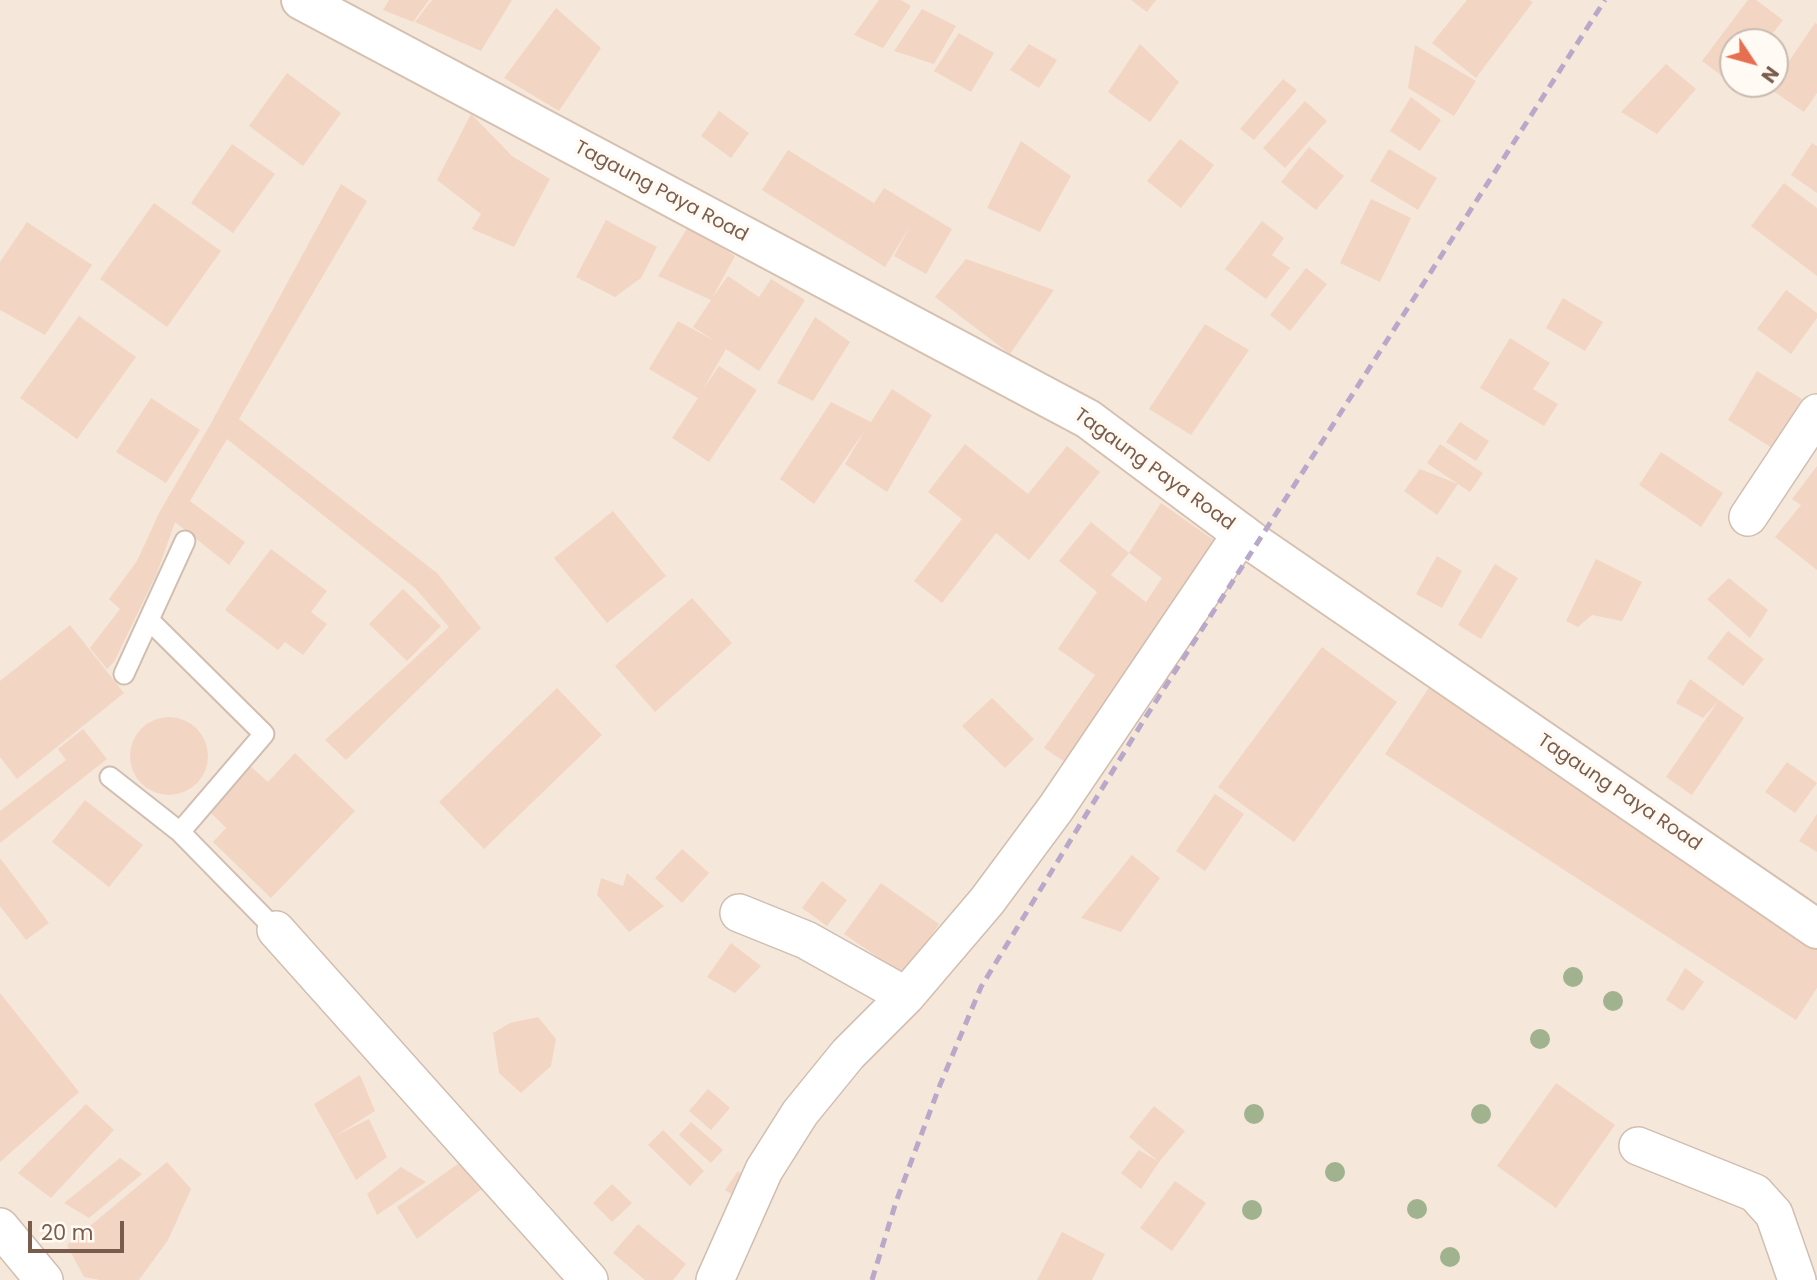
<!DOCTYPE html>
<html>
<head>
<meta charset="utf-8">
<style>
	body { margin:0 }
	#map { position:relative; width:1817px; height:1280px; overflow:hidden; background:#fdf6ec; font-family:Poppins,sans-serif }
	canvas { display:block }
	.north { position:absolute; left:1719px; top:28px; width:70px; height:70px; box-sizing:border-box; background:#fffaf3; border:2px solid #cabbb1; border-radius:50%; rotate:126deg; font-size:19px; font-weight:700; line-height:28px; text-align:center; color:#7a5c4d }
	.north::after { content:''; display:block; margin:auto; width:24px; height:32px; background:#e76f51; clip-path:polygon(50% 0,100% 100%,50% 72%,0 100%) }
	.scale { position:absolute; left:28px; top:1221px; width:96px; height:32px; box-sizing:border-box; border:4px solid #7a5c4d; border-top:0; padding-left:9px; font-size:21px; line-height:24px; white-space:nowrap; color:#7a5c4d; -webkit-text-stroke:5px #fffaf3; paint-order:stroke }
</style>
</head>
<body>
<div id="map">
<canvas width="1817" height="1280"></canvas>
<div class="north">N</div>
<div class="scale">20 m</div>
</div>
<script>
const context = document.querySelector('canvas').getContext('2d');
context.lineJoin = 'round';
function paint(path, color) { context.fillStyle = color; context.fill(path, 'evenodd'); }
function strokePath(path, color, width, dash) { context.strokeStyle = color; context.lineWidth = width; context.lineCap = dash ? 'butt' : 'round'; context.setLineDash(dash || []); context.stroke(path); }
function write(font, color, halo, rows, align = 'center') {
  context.font = font + ' Poppins,sans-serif'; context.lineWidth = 7; context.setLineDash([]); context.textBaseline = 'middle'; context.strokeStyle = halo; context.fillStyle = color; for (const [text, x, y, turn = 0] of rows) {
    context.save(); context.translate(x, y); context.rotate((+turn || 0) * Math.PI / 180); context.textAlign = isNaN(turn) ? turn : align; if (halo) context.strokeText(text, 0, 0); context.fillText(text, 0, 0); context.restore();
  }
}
paint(new Path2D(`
	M 0,0 L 1817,0 L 1817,1280 L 0,1280 ZM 1733,42 L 1775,42 L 1775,84 L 1733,84 Z`), '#f5e8da');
paint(new Path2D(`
	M 389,0 L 429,0 L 413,22 L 383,10 Z
	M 432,0 L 512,0 L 481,51 L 415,22 Z
	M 879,0 L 901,0 L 911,6 L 883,48 L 854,35 Z
	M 1131,0 L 1156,0 L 1147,12 Z
	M 1467,0 L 1529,0 L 1533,2 L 1476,78 L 1432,43 Z
	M 1748,0 L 1756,0 L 1783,20 L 1766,42 L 1733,42 L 1733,84 L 1702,61 Z
	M 556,8 L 601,48 L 559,111 L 504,78 Z
	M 922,9 L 956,26 L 934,64 L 894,51 Z
	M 1815,23 L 1817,24 L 1817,93 L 1804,112 L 1770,89 Z
	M 959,33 L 994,53 L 971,92 L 934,71 Z
	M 1029,44 L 1057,60 L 1039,88 L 1010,70 Z
	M 1140,44 L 1179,82 L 1150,122 L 1108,92 Z
	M 1415,45 L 1476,81 L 1454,116 L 1408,88 Z
	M 1666,64 L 1696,89 L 1657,134 L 1621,112 Z
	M 287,73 L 341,113 L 303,166 L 249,126 Z
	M 1283,79 L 1297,90 L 1254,140 L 1240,129 Z
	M 1411,97 L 1441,120 L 1420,151 L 1390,131 Z
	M 1305,101 L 1327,121 L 1285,168 L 1263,148 Z
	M 719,111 L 749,133 L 731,158 L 701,136 Z
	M 471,114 L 512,156 L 550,179 L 514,247 L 472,229 L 481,214 L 437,180 Z
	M 1180,139 L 1214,165 L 1181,208 L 1147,181 Z
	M 1021,141 L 1071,176 L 1040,232 L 987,208 Z
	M 1812,143 L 1817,146 L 1817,193 L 1791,175 Z
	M 232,144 L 275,174 L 233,233 L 191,203 Z
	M 1309,147 L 1344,176 L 1316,210 L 1281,182 Z
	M 1389,149 L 1437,178 L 1418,210 L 1370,181 Z
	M 788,150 L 874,203 L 884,188 L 952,229 L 926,274 L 894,256 L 910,226 L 885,267 L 762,190 Z
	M 1784,183 L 1817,208 L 1817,276 L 1751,226 Z
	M 341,184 L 367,201 L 239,419 L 437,573 L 481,628 L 346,760 L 325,740 L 449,627 L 415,588 L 227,439 L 190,501 L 245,542 L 229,565 L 175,522 L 157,573 L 114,662 L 107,669 L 90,648 L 120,609 L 109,599 L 137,561 L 159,513 L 210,425 Z
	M 1371,199 L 1411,218 L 1380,282 L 1340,263 Z
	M 154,203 L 221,251 L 167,327 L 100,279 Z
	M 606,220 L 657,247 L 641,278 L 615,297 L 576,277 Z
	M 1262,221 L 1284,238 L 1272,255 L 1290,268 L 1266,299 L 1225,269 Z
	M 27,222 L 92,265 L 45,335 L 0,310 L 0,262 Z
	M 688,227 L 735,256 L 712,298 L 728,276 L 759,297 L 771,279 L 805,300 L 759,371 L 726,349 L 702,391 L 719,366 L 757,390 L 709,462 L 672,438 L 698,398 L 649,369 L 678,321 L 715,341 L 693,327 L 711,300 L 658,276 Z
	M 966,259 L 1054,290 L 1010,354 L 935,297 Z
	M 1306,268 L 1327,284 L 1290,331 L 1270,315 Z
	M 1786,290 L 1817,313 L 1817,318 L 1791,354 L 1757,329 Z
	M 1563,298 L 1603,322 L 1585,351 L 1546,328 Z
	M 79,316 L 136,357 L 77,439 L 20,398 Z
	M 815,317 L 850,342 L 813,401 L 777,383 Z
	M 1205,324 L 1249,350 L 1191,435 L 1149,409 Z
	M 1510,338 L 1550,363 L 1533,389 L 1558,404 L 1544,426 L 1480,388 Z
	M 1757,371 L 1802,399 L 1772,448 L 1728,420 Z
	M 892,389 L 932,415 L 887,492 L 845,464 L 865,430 L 814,504 L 780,479 L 831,402 L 871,422 Z
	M 151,398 L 200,430 L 166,483 L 116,452 Z
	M 1460,422 L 1489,441 L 1476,461 L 1446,442 Z
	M 965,444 L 1028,494 L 1067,446 L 1100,472 L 1029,560 L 996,533 L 942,603 L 914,581 L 962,519 L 928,492 Z
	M 1440,444 L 1483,473 L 1470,492 L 1458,484 L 1437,515 L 1404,491 L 1420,469 L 1458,484 L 1427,463 Z
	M 1661,452 L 1723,493 L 1701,527 L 1639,485 Z
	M 1817,466 L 1817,570 L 1775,537 L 1801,505 L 1792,499 Z
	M 1161,503 L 1225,548 L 1074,768 L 1044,748 L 1095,675 L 1058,649 L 1097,592 L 1059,561 L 1091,522 L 1129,553 L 1111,575 L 1146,602 L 1162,578 L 1129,553 Z
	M 613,511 L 666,576 L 607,623 L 554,558 Z
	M 271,549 L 327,591 L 311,612 L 327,624 L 303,655 L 285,642 L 278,650 L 225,610 Z
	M 1437,556 L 1462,571 L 1442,608 L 1416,594 Z
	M 1596,559 L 1642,582 L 1622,621 L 1592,615 L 1578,627 L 1566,621 Z
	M 1495,564 L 1518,578 L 1481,639 L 1458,625 Z
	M 1729,578 L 1768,610 L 1750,638 L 1707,599 Z
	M 403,589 L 441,626 L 407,661 L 369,624 Z
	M 692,598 L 732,643 L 655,712 L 615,666 Z
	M 70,625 L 124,693 L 17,779 L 0,757 L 0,681 Z
	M 1728,631 L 1764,659 L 1743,686 L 1707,658 Z
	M 1322,647 L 1397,702 L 1294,842 L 1218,787 Z
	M 1690,679 L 1719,700 L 1703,718 L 1676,703 Z
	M 1430,686 L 1817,937 L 1817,988 L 1796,1020 L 1385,754 Z
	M 557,688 L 602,735 L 484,849 L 439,802 Z
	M 992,698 L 1034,739 L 1005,768 L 962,726 Z
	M 1719,700 L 1744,718 L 1692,795 L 1666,777 Z
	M130 756a39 39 0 1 1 78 0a39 39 0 1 1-78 0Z
	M 83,729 L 107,759 L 0,843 L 0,811 L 66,760 L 58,749 Z
	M 295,753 L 355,811 L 271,898 L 213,842 L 226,828 L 208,810 L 250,766 L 268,782 Z
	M 1787,762 L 1817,783 L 1795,813 L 1765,792 Z
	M 1215,794 L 1244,814 L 1205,871 L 1176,851 Z
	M 85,800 L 143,845 L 109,887 L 52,842 Z
	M 1817,814 L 1817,852 L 1799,841 Z
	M 682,849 L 709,873 L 682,903 L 655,878 Z
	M 1132,855 L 1160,878 L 1121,932 L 1081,918 Z
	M 0,858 L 49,923 L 26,940 L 0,906 Z
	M 627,873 L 664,906 L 629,932 L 597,895 L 601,878 L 623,886 Z
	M 822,881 L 847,900 L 827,926 L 802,908 Z
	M 881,883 L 939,924 L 904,975 L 844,934 Z
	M 731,943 L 761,966 L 735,993 L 707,977 Z
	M 1685,968 L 1704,982 L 1683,1011 L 1666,1000 Z
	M 0,993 L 79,1092 L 0,1162 Z
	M 538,1017 L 556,1039 L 551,1066 L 521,1093 L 499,1073 L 493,1033 L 510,1023 Z
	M 360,1075 L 375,1111 L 335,1136 L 369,1119 L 387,1157 L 356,1180 L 314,1104 Z
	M 1556,1083 L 1615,1125 L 1556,1208 L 1497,1166 Z
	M 708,1089 L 730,1108 L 711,1130 L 689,1111 Z
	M 86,1104 L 114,1130 L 51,1198 L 18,1173 Z
	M 1154,1106 L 1185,1131 L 1159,1162 L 1129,1137 Z
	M 691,1122 L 723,1150 L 711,1163 L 679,1135 Z
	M 663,1130 L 704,1171 L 690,1186 L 648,1145 Z
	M 1139,1150 L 1159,1162 L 1141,1189 L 1121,1173 Z
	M 120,1158 L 142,1174 L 89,1218 L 64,1203 Z
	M 465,1159 L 492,1181 L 417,1239 L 397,1207 Z
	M 167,1162 L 191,1189 L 168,1240 L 139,1280 L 100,1280 L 84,1277 L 67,1245 Z
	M 401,1167 L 426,1182 L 377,1215 L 367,1194 Z
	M 738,1171 L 754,1181 L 741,1200 L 725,1190 Z
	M 1175,1181 L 1206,1203 L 1172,1251 L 1140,1228 Z
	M 612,1184 L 632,1203 L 612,1222 L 593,1203 Z
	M 638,1224 L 686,1264 L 673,1280 L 645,1280 L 613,1253 Z
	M 1062,1232 L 1105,1254 L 1092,1280 L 1037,1280 Z`), '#f3d5c3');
const lane = new Path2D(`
	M 149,620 L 264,734 L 180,832 L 276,930
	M 124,674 L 185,541
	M 110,777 L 180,832`);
const street = new Path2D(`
	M 1748,517 L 1817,413
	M 739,913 L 806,940 L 906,996
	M 276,930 L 589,1280
	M 1638,1146 L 1755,1193 L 1774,1214 L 1797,1280
	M 0,1227 L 44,1280
	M 715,1280 L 764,1170 L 800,1113 L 848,1054 L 906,996 L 987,901 L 1056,808 L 1242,533`);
const secondary = new Path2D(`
	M 301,0 L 1088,419 L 1257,545 L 1817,929`);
strokePath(lane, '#d1beb0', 23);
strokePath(street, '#d1beb0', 40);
strokePath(secondary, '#d6c0b0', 42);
strokePath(lane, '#fff', 19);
strokePath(street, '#fff', 37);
strokePath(secondary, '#fff', 38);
strokePath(new Path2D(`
	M 872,1280 L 896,1202 L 940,1085 L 981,987 L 1142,723 L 1605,0`), '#b9a8c9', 5, [10, 7]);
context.fillStyle = '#a0b28e';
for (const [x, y] of [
	[1573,977],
	[1613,1001],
	[1540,1039],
	[1254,1114],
	[1481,1114],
	[1335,1172],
	[1417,1209],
	[1252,1210],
	[1450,1257]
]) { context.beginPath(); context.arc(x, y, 10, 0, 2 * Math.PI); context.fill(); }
write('19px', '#7a5c4d', '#fffaf3', [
	["Tagaung Paya Road",661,192,28],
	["Tagaung Paya Road",1154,470,36],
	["Tagaung Paya Road",1619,793,34]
]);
</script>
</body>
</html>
